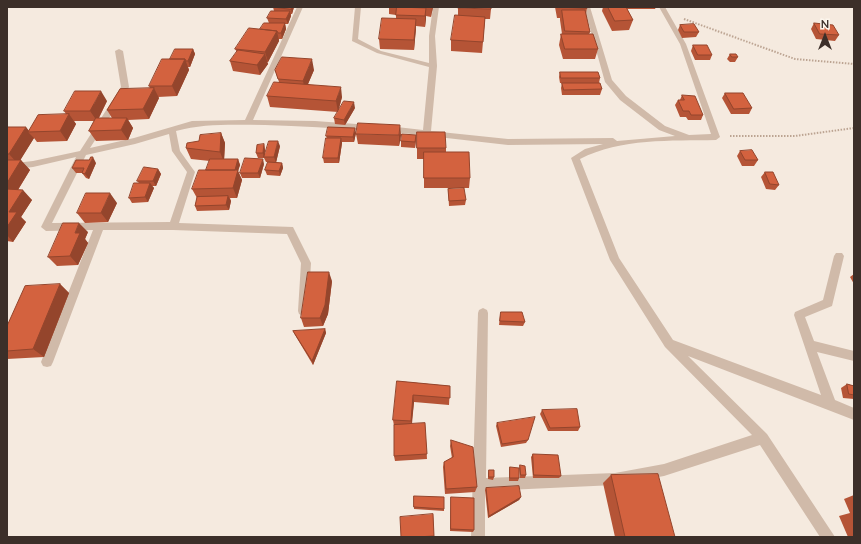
<!DOCTYPE html>
<html>
<head>
<meta charset="utf-8">
<style>
	body { margin:0 }
	#map { position:relative; width:861px; height:544px; overflow:hidden; background:#f5eadf; font-family:Lato,sans-serif }
	canvas { display:block }
	.frame { position:absolute; inset:0; border:8px solid #3c2f29; pointer-events:none }
	.north { position:absolute; left:805px; top:16px; width:40px; height:40px; -webkit-text-stroke:3px #fcf5ec; paint-order:stroke; rotate:0deg; font-size:11px; font-weight:700; line-height:16px; text-align:center; color:#3c2f29 }
	.north::after { content:''; display:block; margin:auto; width:14px; height:18px; background:#3c2f29; clip-path:polygon(50% 0,100% 100%,50% 72%,0 100%) }
</style>
</head>
<body>
<div id="map">
<canvas width="861" height="544"></canvas>
<div class="frame"></div>
<div class="north">N</div>
</div>
<script>
const context = document.querySelector('canvas').getContext('2d');
context.lineJoin = 'round';
function strokePath(path, color, width, dash) { context.strokeStyle = color; context.lineWidth = width; context.lineCap = dash ? 'butt' : 'round'; context.setLineDash(dash || []); context.stroke(path); }
function paint(path, color) { context.fillStyle = color; context.fill(path, 'evenodd'); }
strokePath(new Path2D(`
	M 684,19 L 795,59 L 854,64
	M 730,136 L 795,136 L 854,128`), '#bca492', 2, [1.5, 1.5]);
paint(new Path2D(`
	M 297,7 L 303,7 L 253,120 L 315,121 L 370,125 L 374,128 L 370,131 C 335,128 300,126 265,125 C 236,125 205,123 176,131 L 180,151 L 195,172 L 179,223 L 293,227 L 311,263 L 308,311 L 307,314 L 303,316 L 299,314 L 298,311 L 301,263 L 287,234 L 173,230 L 103,230 L 53,362 L 51,366 L 47,367 L 43,366 L 41,362 L 93,230 L 46,231 L 41,227 L 76,157 L 33,167 L 7,170 L 7,164 L 33,161 L 80,151 L 121,87 L 115,51 L 119,49 L 123,51 L 129,87 L 90,148 L 134,138 L 192,121 L 245,120 ZM 169,134 L 172,151 L 187,172 L 170,222 L 52,223 L 86,155 L 135,144 Z
	M 355,7 L 361,7 L 358,39 L 381,51 L 429,63 L 429,36 L 433,7 L 439,7 L 435,36 L 437,66 L 431,131 L 508,139 L 613,138 L 617,141 L 675,136 L 659,130 L 620,100 L 605,82 L 584,7 L 590,7 L 612,80 L 626,96 L 665,126 L 689,135 L 711,134 L 680,44 L 659,7 L 665,7 L 686,44 L 720,137 L 716,140 C 671,141 621,138 580,159 L 619,258 L 673,340 L 821,395 L 794,315 L 795,312 L 823,300 L 834,256 L 836,253 L 842,253 L 844,256 L 832,306 L 805,317 L 814,341 L 854,351 L 854,361 L 817,352 L 835,400 L 854,408 L 854,420 L 688,356 L 767,434 L 835,537 L 820,537 L 760,445 L 664,476 L 615,485 L 485,491 L 485,537 L 471,537 L 478,313 L 479,310 L 483,308 L 487,310 L 488,313 L 486,478 L 615,473 L 664,464 L 752,435 L 665,347 L 610,260 L 571,158 L 585,149 L 603,144 L 508,145 L 385,131 L 385,127 L 388,126 L 423,130 L 429,67 L 377,53 L 352,41 Z`), '#d0baa9');
paint(new Path2D(`
	M 273,7 L 294,7 L 292,14 L 291,14 L 291,16 L 288,24 L 285,24 L 286,29 L 282,39 L 279,39 L 279,41 L 268,62 L 267,62 L 268,64 L 260,75 L 233,71 L 230,61 L 237,52 L 235,49 L 269,23 L 267,18 L 274,11 Z
	M 389,7 L 433,7 L 431,17 L 426,16 L 425,27 L 416,26 L 414,50 L 380,49 L 379,39 L 396,19 L 396,15 L 389,14 Z
	M 555,7 L 587,7 L 586,14 L 590,32 L 589,34 L 598,49 L 595,59 L 563,59 L 559,45 L 561,34 L 562,34 L 560,20 L 560,18 L 557,18 Z
	M 603,7 L 656,7 L 655,9 L 627,9 L 633,20 L 629,30 L 612,31 L 602,11 Z
	M 458,8 L 491,9 L 490,19 L 485,19 L 482,53 L 451,51 L 451,40 L 458,15 Z
	M 814,23 L 839,35 L 835,41 L 816,39 L 811,29 Z
	M 680,25 L 699,32 L 696,37 L 682,38 L 678,30 Z
	M 693,45 L 712,55 L 710,60 L 695,60 L 691,51 Z
	M 193,49 L 195,54 L 190,67 L 188,67 L 189,70 L 177,96 L 158,97 L 159,98 L 149,119 L 128,120 L 133,128 L 128,140 L 96,141 L 89,131 L 94,121 L 74,121 L 76,124 L 67,141 L 37,142 L 34,138 L 20,160 L 30,170 L 18,190 L 32,200 L 21,217 L 26,222 L 13,242 L 7,241 L 7,127 L 29,131 L 66,114 L 64,111 L 107,101 L 99,118 L 112,118 L 107,110 L 150,88 L 149,86 L 170,59 Z
	M 730,54 L 738,57 L 735,62 L 730,62 L 727,59 Z
	M 275,70 L 314,70 L 308,84 L 342,97 L 338,112 L 270,107 L 267,96 L 279,82 Z
	M 560,72 L 600,78 L 599,83 L 602,89 L 600,95 L 562,95 L 561,88 L 562,83 L 560,83 L 559,77 Z
	M 725,93 L 752,108 L 749,114 L 731,114 L 722,98 Z
	M 682,95 L 703,115 L 701,120 L 688,120 L 686,117 L 680,117 L 675,105 L 678,100 L 680,100 Z
	M 355,108 L 345,125 L 335,124 L 334,118 Z
	M 221,133 L 225,143 L 224,159 L 238,159 L 240,165 L 238,171 L 242,180 L 237,198 L 230,198 L 231,201 L 229,210 L 197,211 L 195,206 L 197,198 L 192,189 L 206,170 L 210,161 L 191,159 L 186,148 L 199,141 Z
	M 356,133 L 354,142 L 342,142 L 342,143 L 339,163 L 324,163 L 323,158 L 327,138 L 326,136 Z
	M 356,134 L 401,135 L 399,146 L 358,144 Z
	M 416,135 L 416,140 L 415,148 L 401,147 L 401,141 Z
	M 264,144 L 265,150 L 265,154 L 280,146 L 276,162 L 282,163 L 283,168 L 280,176 L 267,175 L 265,170 L 268,162 L 266,162 L 264,158 L 258,158 L 256,153 Z
	M 417,148 L 446,148 L 446,152 L 470,178 L 469,188 L 424,188 L 424,159 L 417,159 Z
	M 740,151 L 758,160 L 754,166 L 742,166 L 737,156 Z
	M 96,163 L 89,179 L 86,178 L 82,173 L 76,173 L 72,168 Z
	M 264,164 L 260,178 L 242,178 L 240,173 Z
	M 158,169 L 161,174 L 156,186 L 152,186 L 154,188 L 148,202 L 132,203 L 129,198 L 139,183 L 137,181 Z
	M 765,172 L 779,185 L 775,190 L 766,189 L 761,177 Z
	M 448,189 L 466,200 L 465,205 L 449,206 Z
	M 117,203 L 108,222 L 85,223 L 77,213 Z
	M 88,232 L 85,239 L 88,243 L 78,265 L 57,266 L 48,257 Z
	M 854,274 L 854,284 L 850,277 Z
	M 332,281 L 328,314 L 323,326 L 304,327 L 301,318 Z
	M 60,284 L 69,293 L 44,357 L 7,359 L 7,326 Z
	M 501,312 L 525,322 L 523,326 L 499,325 L 500,316 Z
	M 325,329 L 326,333 L 313,365 L 295,335 L 293,331 Z
	M 397,381 L 450,386 L 449,405 L 414,402 L 412,424 L 425,423 L 427,459 L 395,461 L 394,456 L 394,426 L 393,420 Z
	M 847,384 L 854,386 L 854,399 L 843,398 L 841,388 Z
	M 542,410 L 580,427 L 578,431 L 548,431 L 540,414 Z
	M 497,423 L 528,440 L 526,443 L 501,447 L 496,426 Z
	M 451,440 L 477,487 L 475,492 L 445,494 L 443,467 L 444,462 L 452,458 L 450,446 Z
	M 533,454 L 561,476 L 559,478 L 533,478 L 531,457 Z
	M 520,465 L 526,475 L 525,478 L 520,478 L 519,468 Z
	M 510,467 L 519,478 L 518,481 L 509,481 L 509,470 Z
	M 489,470 L 494,477 L 493,480 L 488,479 L 488,473 Z
	M 611,475 L 675,537 L 615,537 L 603,483 Z
	M 486,488 L 521,497 L 519,500 L 488,518 L 485,490 Z
	M 854,495 L 854,537 L 848,537 L 839,516 L 850,513 L 844,499 Z
	M 444,497 L 444,511 L 414,509 L 414,507 Z
	M 451,497 L 474,530 L 473,532 L 450,531 Z
	M 433,514 L 434,537 L 401,537 Z`), '#b55436');
paint(new Path2D(`
	M 292,7 L 294,7 L 292,14 L 291,9 Z
	M 432,7 L 433,7 L 431,17 Z
	M 426,8 L 426,19 L 425,27 L 425,16 Z
	M 290,11 L 291,16 L 288,24 L 286,19 Z
	M 416,19 L 416,29 L 414,50 L 414,40 Z
	M 285,23 L 286,29 L 282,39 L 281,33 Z
	M 277,31 L 279,41 L 268,62 L 265,52 Z
	M 193,49 L 195,54 L 190,67 L 188,61 Z
	M 265,54 L 268,64 L 260,75 L 257,65 Z
	M 185,59 L 189,70 L 177,96 L 172,86 Z
	M 312,59 L 314,70 L 305,91 L 303,81 Z
	M 341,87 L 342,97 L 338,112 L 336,101 Z
	M 154,88 L 159,98 L 149,119 L 143,109 Z
	M 101,91 L 107,101 L 97,121 L 90,111 Z
	M 354,102 L 355,108 L 345,125 L 344,120 Z
	M 69,114 L 76,124 L 67,141 L 60,131 Z
	M 127,118 L 133,128 L 128,140 L 121,130 Z
	M 400,125 L 401,135 L 399,146 L 399,135 Z
	M 26,127 L 30,132 L 28,132 L 34,138 L 18,164 L 9,154 Z
	M 355,128 L 356,133 L 354,142 L 353,137 Z
	M 221,133 L 225,143 L 224,162 L 220,152 Z
	M 416,135 L 416,140 L 415,148 L 415,142 Z
	M 341,138 L 342,143 L 339,163 L 338,158 Z
	M 278,141 L 280,146 L 276,163 L 274,157 Z
	M 264,144 L 265,150 L 264,158 L 263,153 Z
	M 93,157 L 96,163 L 89,179 L 85,174 Z
	M 238,159 L 240,165 L 238,171 L 242,180 L 237,198 L 233,188 L 234,171 Z
	M 263,159 L 264,164 L 260,178 L 258,173 Z
	M 21,160 L 30,170 L 14,196 L 7,189 L 7,183 Z
	M 282,163 L 283,168 L 280,176 L 279,171 Z
	M 158,169 L 161,174 L 156,186 L 153,181 Z
	M 150,183 L 154,188 L 148,202 L 145,197 Z
	M 23,190 L 32,200 L 21,217 L 26,222 L 13,242 L 7,235 L 7,227 L 9,212 Z
	M 110,193 L 117,203 L 108,222 L 101,213 Z
	M 228,196 L 231,201 L 229,210 L 226,205 Z
	M 79,223 L 88,232 L 85,239 L 88,243 L 78,265 L 70,256 L 75,233 Z
	M 329,272 L 332,281 L 328,314 L 323,326 L 320,318 Z
	M 60,284 L 69,293 L 44,357 L 33,349 Z
	M 325,329 L 326,333 L 313,365 L 312,361 Z
	M 413,395 L 414,402 L 411,428 L 411,421 Z
	M 521,497 L 519,500 L 488,518 L 489,516 Z`), '#94452c');
const building = new Path2D(`
	M 273,7 L 292,7 L 291,9 Z
	M 397,7 L 426,8 L 425,16 L 396,15 Z
	M 458,7 L 491,7 L 491,9 L 458,8 Z
	M 559,7 L 587,7 L 587,8 Z
	M 608,7 L 626,7 L 633,20 L 615,21 Z
	M 562,10 L 585,10 L 590,32 L 565,31 Z
	M 271,11 L 290,11 L 286,19 L 267,18 Z
	M 455,15 L 485,17 L 483,42 L 451,40 Z
	M 382,18 L 416,19 L 414,40 L 379,39 Z
	M 264,23 L 285,23 L 281,33 L 278,33 L 277,31 L 260,29 Z
	M 814,23 L 833,25 L 839,35 L 820,34 Z
	M 694,24 L 699,32 L 684,32 L 680,25 Z
	M 249,28 L 277,31 L 265,52 L 235,49 Z
	M 561,34 L 593,34 L 598,49 L 565,49 Z
	M 693,45 L 707,45 L 712,55 L 698,55 Z
	M 175,49 L 193,49 L 188,61 L 186,61 L 185,59 L 170,59 Z
	M 238,50 L 265,54 L 257,65 L 230,61 Z
	M 730,54 L 736,54 L 738,57 L 732,57 Z
	M 282,57 L 312,59 L 303,81 L 278,79 L 275,70 Z
	M 162,59 L 185,59 L 172,86 L 149,86 Z
	M 560,72 L 598,72 L 600,78 L 561,78 Z
	M 274,82 L 341,87 L 336,101 L 267,96 Z
	M 562,83 L 600,83 L 602,89 L 564,90 Z
	M 154,88 L 143,109 L 107,110 L 120,89 Z
	M 75,91 L 101,91 L 90,111 L 64,111 Z
	M 725,93 L 743,93 L 752,108 L 734,109 Z
	M 682,95 L 695,96 L 703,115 L 691,115 L 689,111 L 683,111 L 678,100 L 684,100 Z
	M 344,101 L 354,102 L 344,120 L 334,118 Z
	M 69,114 L 60,131 L 28,132 L 38,115 Z
	M 96,118 L 127,118 L 121,130 L 89,131 Z
	M 358,123 L 400,125 L 399,135 L 356,134 Z
	M 7,127 L 26,127 L 9,154 L 7,154 Z
	M 328,127 L 355,128 L 353,137 L 326,136 Z
	M 417,132 L 445,132 L 446,148 L 417,148 Z
	M 221,133 L 220,152 L 186,148 L 187,143 L 199,141 L 200,135 Z
	M 402,134 L 416,135 L 415,142 L 401,141 Z
	M 326,138 L 341,138 L 338,158 L 323,158 Z
	M 269,141 L 278,141 L 274,157 L 264,157 Z
	M 264,144 L 263,153 L 256,153 L 257,145 Z
	M 752,150 L 758,160 L 745,160 L 740,151 Z
	M 424,152 L 469,152 L 470,178 L 424,178 Z
	M 91,157 L 93,157 L 85,174 L 82,173 L 84,168 L 72,168 L 76,160 L 89,160 Z
	M 245,158 L 263,159 L 258,173 L 240,173 Z
	M 210,159 L 238,159 L 235,170 L 206,170 Z
	M 7,160 L 21,160 L 7,183 Z
	M 268,162 L 282,163 L 279,171 L 265,170 Z
	M 144,167 L 158,169 L 153,181 L 137,181 Z
	M 199,170 L 238,170 L 233,188 L 192,189 Z
	M 765,172 L 773,172 L 779,185 L 770,184 Z
	M 134,183 L 150,183 L 145,197 L 129,198 Z
	M 464,188 L 466,200 L 449,201 L 448,189 Z
	M 7,189 L 23,190 L 9,212 L 17,212 L 7,227 Z
	M 86,193 L 110,193 L 101,213 L 77,213 Z
	M 228,196 L 226,205 L 195,206 L 197,197 Z
	M 63,223 L 79,223 L 75,233 L 80,233 L 70,256 L 48,257 Z
	M 308,272 L 329,272 L 325,305 L 320,318 L 301,318 Z
	M 60,284 L 33,349 L 7,351 L 7,326 L 25,286 Z
	M 501,312 L 522,312 L 525,322 L 500,321 Z
	M 325,329 L 312,361 L 293,331 Z
	M 397,381 L 450,386 L 450,398 L 413,395 L 411,421 L 393,420 Z
	M 847,384 L 854,386 L 854,395 L 849,394 Z
	M 577,409 L 580,427 L 550,428 L 542,410 Z
	M 535,417 L 528,440 L 502,444 L 497,423 Z
	M 425,423 L 427,454 L 394,456 L 394,425 Z
	M 451,440 L 473,447 L 477,487 L 446,489 L 444,462 L 453,457 Z
	M 533,454 L 558,455 L 561,476 L 534,475 Z
	M 520,465 L 525,466 L 526,475 L 521,475 Z
	M 510,467 L 519,468 L 519,478 L 510,478 Z
	M 489,470 L 494,470 L 494,477 L 489,477 Z
	M 658,474 L 675,537 L 625,537 L 611,475 Z
	M 519,486 L 521,497 L 489,516 L 486,488 Z
	M 414,496 L 444,497 L 444,509 L 414,507 Z
	M 451,497 L 474,498 L 474,530 L 451,529 Z
	M 433,514 L 434,536 L 416,537 L 401,537 L 400,517 Z`);
paint(building, '#d3623f');
strokePath(building, '#94452c', 1);
</script>
</body>
</html>
